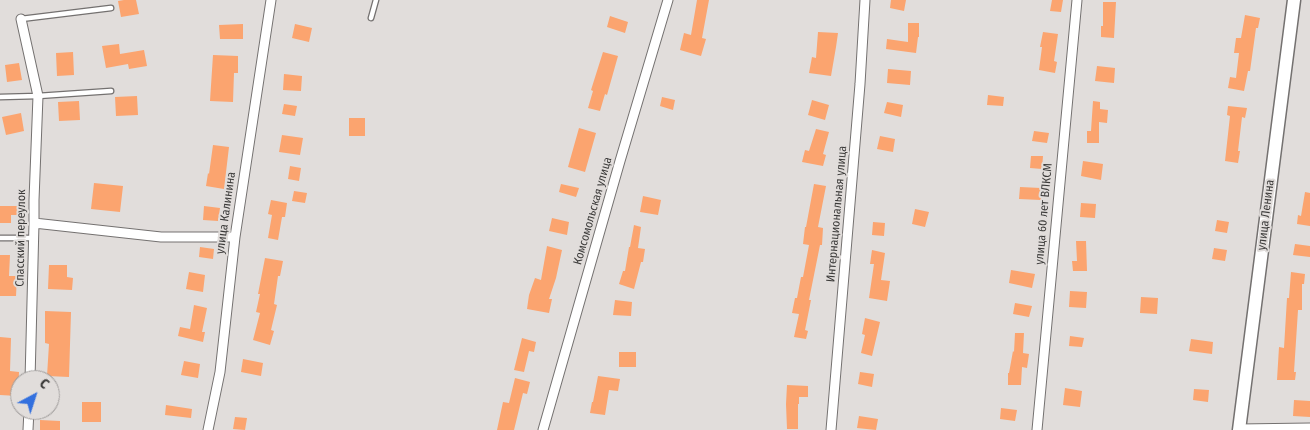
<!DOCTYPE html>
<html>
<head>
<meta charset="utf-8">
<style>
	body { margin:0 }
	#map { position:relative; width:1310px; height:430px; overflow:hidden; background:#e1dddb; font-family:"Fira Sans Condensed",sans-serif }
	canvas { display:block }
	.north { position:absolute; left:10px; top:370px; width:50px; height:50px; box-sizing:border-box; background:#e1dddb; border:1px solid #9f9c9b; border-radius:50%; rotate:40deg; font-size:14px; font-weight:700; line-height:20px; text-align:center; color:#3c3b3a }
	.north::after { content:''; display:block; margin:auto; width:18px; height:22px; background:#3370de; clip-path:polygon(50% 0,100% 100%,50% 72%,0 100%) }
</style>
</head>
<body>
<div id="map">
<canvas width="1310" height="430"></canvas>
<div class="north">С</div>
</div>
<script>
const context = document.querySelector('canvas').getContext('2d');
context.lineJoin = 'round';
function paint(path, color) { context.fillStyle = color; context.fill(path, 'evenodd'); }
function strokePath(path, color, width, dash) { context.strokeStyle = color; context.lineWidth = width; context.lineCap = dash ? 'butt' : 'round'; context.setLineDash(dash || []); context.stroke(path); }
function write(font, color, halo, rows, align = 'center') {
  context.font = font + ' "Fira Sans Condensed",sans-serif'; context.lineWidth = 4; context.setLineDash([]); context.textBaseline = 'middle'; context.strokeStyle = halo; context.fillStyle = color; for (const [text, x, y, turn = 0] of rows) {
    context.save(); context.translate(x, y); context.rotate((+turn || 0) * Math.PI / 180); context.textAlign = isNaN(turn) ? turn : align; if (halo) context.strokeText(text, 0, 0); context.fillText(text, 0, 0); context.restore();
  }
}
paint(new Path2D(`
	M 124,0 L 136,0 L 139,14 L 121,17 L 118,1 Z
	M 697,0 L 709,0 L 702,38 L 706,39 L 701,56 L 680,50 L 684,33 L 691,35 Z
	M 891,0 L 906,0 L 904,11 L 890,8 Z
	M 1052,0 L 1063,0 L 1061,12 L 1050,11 Z
	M 1103,2 L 1116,2 L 1114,38 L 1101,37 L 1101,26 L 1103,26 Z
	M 1245,15 L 1260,18 L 1258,28 L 1256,28 L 1250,71 L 1248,71 L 1244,91 L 1228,88 L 1230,77 L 1236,78 L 1239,53 L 1234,53 L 1236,38 L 1241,38 Z
	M 610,16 L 628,22 L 625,33 L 607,27 Z
	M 908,23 L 919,23 L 919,37 L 918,37 L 916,53 L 886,49 L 887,39 L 908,42 Z
	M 243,24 L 243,39 L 220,39 L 219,25 Z
	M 295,24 L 312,28 L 309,42 L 292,38 Z
	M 818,32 L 838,33 L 836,47 L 831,76 L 809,73 L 812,57 L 816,58 Z
	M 1043,32 L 1058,34 L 1054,61 L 1057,62 L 1055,73 L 1039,70 L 1042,47 L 1040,47 Z
	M 119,44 L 120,54 L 144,50 L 147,66 L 129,69 L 128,64 L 106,68 L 102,46 Z
	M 73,52 L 74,75 L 57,76 L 56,53 Z
	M 603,52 L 618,56 L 607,95 L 605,94 L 600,111 L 588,108 L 593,91 L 591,90 Z
	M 213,55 L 238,56 L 238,73 L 234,73 L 233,102 L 210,101 Z
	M 19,63 L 22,80 L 7,82 L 5,65 Z
	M 1097,66 L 1115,68 L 1114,83 L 1095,81 Z
	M 888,69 L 911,71 L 910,85 L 887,83 Z
	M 284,74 L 302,76 L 301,91 L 283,90 Z
	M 988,95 L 1004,97 L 1003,106 L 987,105 Z
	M 137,96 L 138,115 L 116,116 L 115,97 Z
	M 662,97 L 675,100 L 673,110 L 660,106 Z
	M 812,100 L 829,105 L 825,120 L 808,115 Z
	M 79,101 L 80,120 L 59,121 L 58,102 Z
	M 1093,101 L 1100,102 L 1100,109 L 1108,110 L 1107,123 L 1099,122 L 1099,143 L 1087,143 L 1087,131 L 1091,131 Z
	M 887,102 L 903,105 L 901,117 L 884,113 Z
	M 284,104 L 297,106 L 295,116 L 282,114 Z
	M 1228,106 L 1247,108 L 1245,118 L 1242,117 L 1238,151 L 1240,151 L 1238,163 L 1225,161 L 1230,116 L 1227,115 Z
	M 21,113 L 24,131 L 6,135 L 2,117 Z
	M 349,118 L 365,118 L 365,136 L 349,136 Z
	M 579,128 L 596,133 L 585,172 L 568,167 Z
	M 816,129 L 829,132 L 823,154 L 826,155 L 823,166 L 802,162 L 805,150 L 809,151 Z
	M 1034,131 L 1049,133 L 1047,143 L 1032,141 Z
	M 282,135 L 303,138 L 300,155 L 279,152 Z
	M 880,136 L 895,139 L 893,152 L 877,149 Z
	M 213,145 L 229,147 L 224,189 L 206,186 L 208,173 L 209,174 Z
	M 1031,156 L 1043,156 L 1042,169 L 1030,168 Z
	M 1083,161 L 1103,164 L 1101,180 L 1081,176 Z
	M 290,166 L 301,168 L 299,181 L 288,179 Z
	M 94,183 L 123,186 L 120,212 L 91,209 Z
	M 561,184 L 579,188 L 576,197 L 559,192 Z
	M 814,184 L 826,186 L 818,227 L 823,228 L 822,245 L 820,245 L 809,300 L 811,300 L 805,330 L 808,331 L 806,339 L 794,337 L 799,314 L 792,313 L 795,298 L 797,298 L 801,277 L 803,277 L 809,245 L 803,244 L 805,227 L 806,227 Z
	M 1020,187 L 1041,188 L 1041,200 L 1019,199 Z
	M 294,191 L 307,193 L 305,203 L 292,201 Z
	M 1305,192 L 1310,193 L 1310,226 L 1297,224 L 1298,215 L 1301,216 Z
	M 643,196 L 661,200 L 658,215 L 640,212 Z
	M 271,200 L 287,203 L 285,217 L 282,217 L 278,240 L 268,238 L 272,215 L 268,214 Z
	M 1081,203 L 1096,204 L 1095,218 L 1080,217 Z
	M 0,206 L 23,206 L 23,215 L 11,215 L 11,223 L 0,223 Z
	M 204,206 L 220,208 L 218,221 L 203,220 Z
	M 915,209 L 929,212 L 925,227 L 912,224 Z
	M 552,218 L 569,222 L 567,235 L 549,231 Z
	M 1217,220 L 1229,222 L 1227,233 L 1215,231 Z
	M 873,222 L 885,223 L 884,236 L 872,235 Z
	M 634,225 L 641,227 L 638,248 L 645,249 L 643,262 L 641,262 L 634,289 L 619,284 L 623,271 L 625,271 L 629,247 L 630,247 Z
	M 1076,241 L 1086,241 L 1087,271 L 1073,271 L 1072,261 L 1077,261 Z
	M 1295,244 L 1310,246 L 1310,257 L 1293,255 Z
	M 547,246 L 562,250 L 556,278 L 549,299 L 552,299 L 549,313 L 527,309 L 529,295 L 535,278 L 541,280 Z
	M 200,247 L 214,249 L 213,259 L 199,257 Z
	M 1214,248 L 1227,250 L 1225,261 L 1212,259 Z
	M 872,250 L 885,253 L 881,280 L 890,281 L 887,301 L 869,298 L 874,264 L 870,264 Z
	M 0,255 L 10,255 L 9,276 L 17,276 L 16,296 L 0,296 Z
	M 265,258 L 283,261 L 280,276 L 278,276 L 274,304 L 277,305 L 271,330 L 274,331 L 270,345 L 253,340 L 260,313 L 256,312 L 260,294 L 258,294 Z
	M 49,265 L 67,265 L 67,277 L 73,278 L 72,290 L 48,289 Z
	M 1011,270 L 1035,274 L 1032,288 L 1009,283 Z
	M 189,272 L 205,275 L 203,292 L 186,289 Z
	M 1291,272 L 1305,274 L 1304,284 L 1302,284 L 1302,310 L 1298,310 L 1294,372 L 1296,372 L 1295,380 L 1277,380 L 1279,347 L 1284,348 L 1287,298 L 1289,298 Z
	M 1070,291 L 1087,292 L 1086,308 L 1069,307 Z
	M 1141,297 L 1158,298 L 1157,314 L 1140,313 Z
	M 615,300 L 632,302 L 631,316 L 613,315 Z
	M 1015,303 L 1032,306 L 1029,317 L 1013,314 Z
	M 194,305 L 207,308 L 202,332 L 205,332 L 203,342 L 178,336 L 180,327 L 190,329 Z
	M 45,311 L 71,312 L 69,377 L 47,376 L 49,344 L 45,343 Z
	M 865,318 L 880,322 L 872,356 L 861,353 L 865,335 L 862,334 Z
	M 1015,333 L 1024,333 L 1023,353 L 1029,354 L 1027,368 L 1022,367 L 1021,385 L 1008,385 L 1008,373 L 1009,373 L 1013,351 L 1014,352 Z
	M 1070,336 L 1084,338 L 1082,347 L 1069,346 Z
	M 0,337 L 11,338 L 10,371 L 19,372 L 18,396 L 0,395 Z
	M 522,338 L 536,342 L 534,352 L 529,351 L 524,372 L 514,370 Z
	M 1191,339 L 1213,342 L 1212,354 L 1189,351 Z
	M 619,352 L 636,352 L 636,367 L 619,367 Z
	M 243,359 L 263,363 L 261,376 L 241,372 Z
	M 184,361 L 200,364 L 198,378 L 181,375 Z
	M 860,372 L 874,374 L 872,387 L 858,384 Z
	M 598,376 L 620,379 L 618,391 L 609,390 L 605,415 L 590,413 L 592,402 L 593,402 Z
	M 515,378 L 530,382 L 527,394 L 523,393 L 514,430 L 497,430 L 503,402 L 509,403 Z
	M 787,385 L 808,386 L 808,397 L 799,397 L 799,404 L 798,404 L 798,429 L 787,429 L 786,404 Z
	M 1065,388 L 1082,391 L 1080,407 L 1063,405 Z
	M 1194,389 L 1209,390 L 1208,402 L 1193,400 Z
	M 1294,400 L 1310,401 L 1310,417 L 1293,416 Z
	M 82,402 L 101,402 L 101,422 L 82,422 Z
	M 166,405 L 192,409 L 191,418 L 165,415 Z
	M 1001,408 L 1017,410 L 1015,421 L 1000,419 Z
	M 859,416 L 878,419 L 876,430 L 857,428 Z
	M 235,417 L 247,418 L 245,430 L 233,429 Z
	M 40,420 L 60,421 L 60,430 L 40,430 Z`), '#fba46f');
const lane = new Path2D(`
	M 371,18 L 376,0
	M 21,19 L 111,8
	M 0,97 L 38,96 L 111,91
	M 0,238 L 34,238`);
const street = new Path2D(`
	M 21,19 L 38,96 L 34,200 L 34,223 L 30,380
	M 34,223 L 161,237 L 235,237
	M 1239,429 L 1310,428
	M 28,430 L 29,410
	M 208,430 L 220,372 L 235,237 L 271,0
	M 543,430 L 620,161 L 668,0
	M 831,430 L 860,84 L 865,0
	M 1037,430 L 1077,0`);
const secondary = new Path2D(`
	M 1239,430 L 1294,0`);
strokePath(lane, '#747170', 7);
strokePath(street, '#747170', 11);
strokePath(secondary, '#747170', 15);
strokePath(lane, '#fff', 4.5);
strokePath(street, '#fff', 9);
strokePath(secondary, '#fff', 12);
write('12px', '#3c3b3a', '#e1dddb', [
	["Комсомольская улица",593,211,-74],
	["улица Калинина",226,213,-82],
	["Интернациональная улица",837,214,-85],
	["улица 60 лет ВЛКСМ",1044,214,-85],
	["улица Ленина",1266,215,-83],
	["Спасский переулок",21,238,-89]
]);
</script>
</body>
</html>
